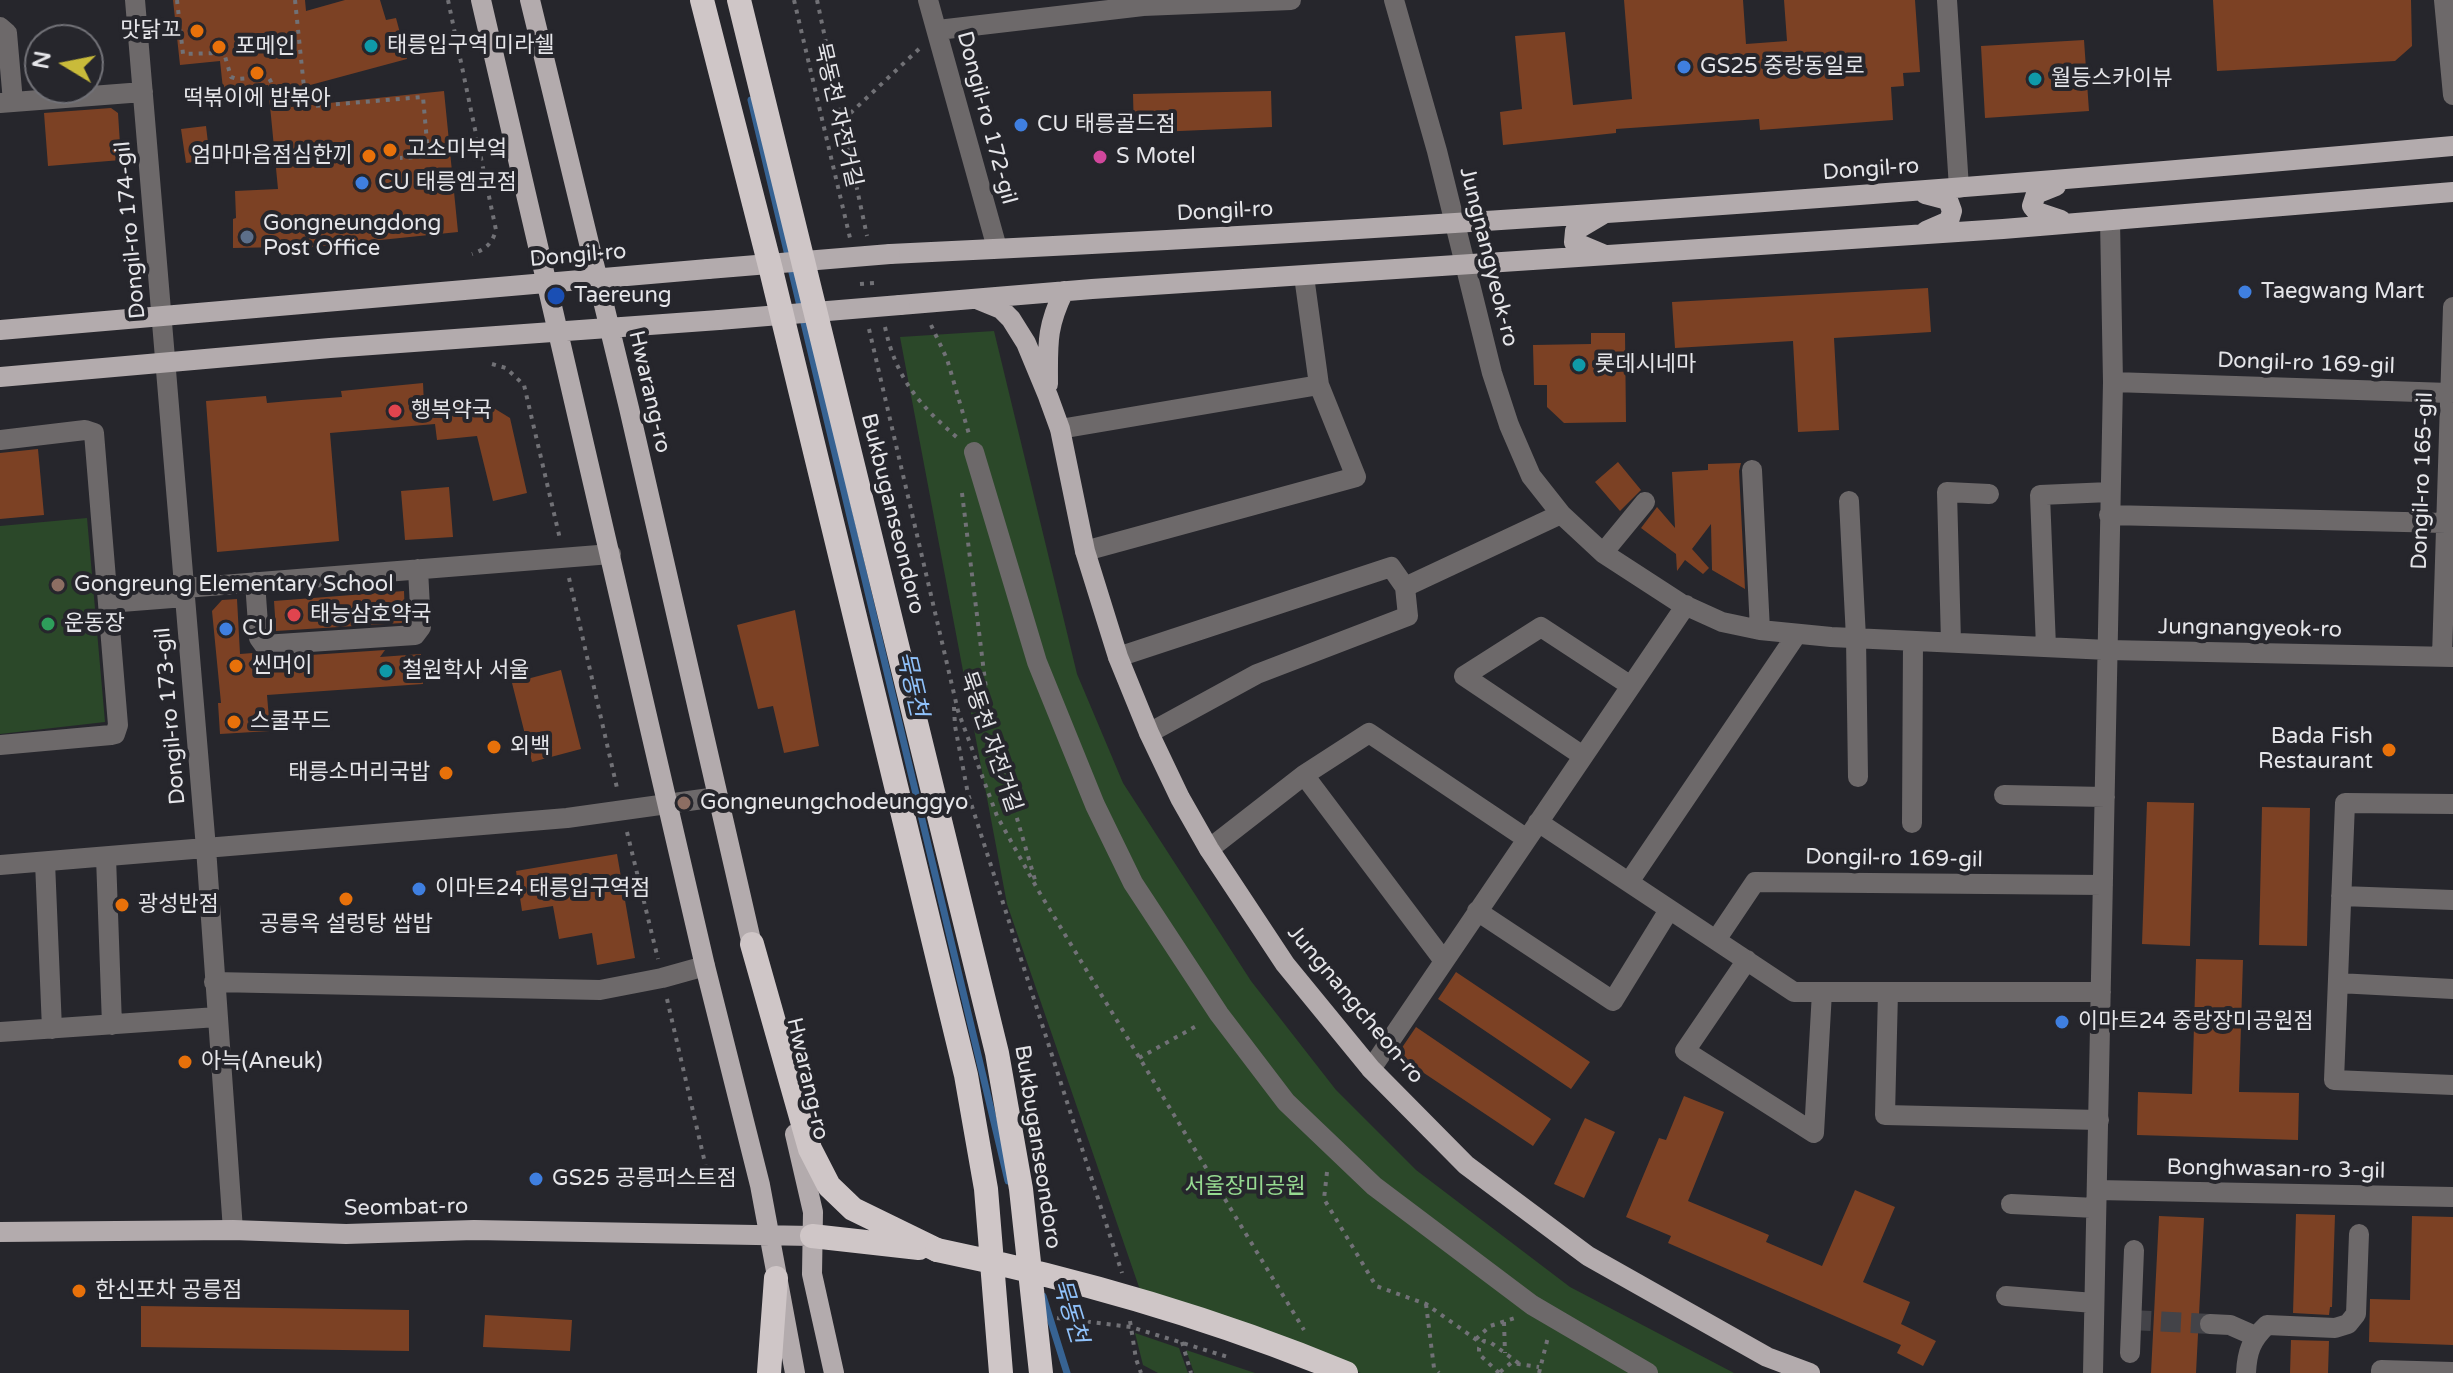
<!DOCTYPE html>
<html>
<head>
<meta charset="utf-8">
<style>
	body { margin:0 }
	#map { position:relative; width:2453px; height:1373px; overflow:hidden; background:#26262c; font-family:"Varela Round",sans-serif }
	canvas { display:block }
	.north { position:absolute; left:24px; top:24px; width:80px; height:80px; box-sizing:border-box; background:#26262c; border:2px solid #727278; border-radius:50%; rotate:280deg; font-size:22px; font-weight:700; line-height:32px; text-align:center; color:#e5e5e9 }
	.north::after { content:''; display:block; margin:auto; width:28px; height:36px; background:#c9bb3a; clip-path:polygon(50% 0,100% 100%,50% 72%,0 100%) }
</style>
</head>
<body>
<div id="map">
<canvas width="2453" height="1373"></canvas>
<div class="north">N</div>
</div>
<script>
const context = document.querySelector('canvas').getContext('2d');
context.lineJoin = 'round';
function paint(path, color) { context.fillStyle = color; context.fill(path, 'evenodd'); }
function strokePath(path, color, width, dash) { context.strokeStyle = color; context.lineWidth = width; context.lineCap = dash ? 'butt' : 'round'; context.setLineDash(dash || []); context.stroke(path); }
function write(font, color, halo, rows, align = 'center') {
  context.font = font + ' "Varela Round","Noto Sans KR",sans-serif'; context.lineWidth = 8; context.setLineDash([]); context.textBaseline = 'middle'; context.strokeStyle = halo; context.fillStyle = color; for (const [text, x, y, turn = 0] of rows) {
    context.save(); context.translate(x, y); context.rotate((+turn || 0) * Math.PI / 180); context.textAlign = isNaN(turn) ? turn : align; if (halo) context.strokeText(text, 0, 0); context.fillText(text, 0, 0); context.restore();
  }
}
paint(new Path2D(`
	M 994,331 L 1077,674 L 1123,783 L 1251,981 L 1336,1090 L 1416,1170 L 1570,1287 L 1734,1373 L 1361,1373 L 1140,1290 L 1007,904 L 900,337 Z
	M 87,518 L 105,722 L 0,734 L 0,526 Z
	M 1135,1333 L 1179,1348 L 1188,1373 L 1158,1373 L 1143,1365 Z
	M 1186,1350 L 1255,1373 L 1194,1373 Z`), '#2b4829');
strokePath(new Path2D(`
	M 751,100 L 1008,1181
	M 1043,1296 L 1067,1373`), '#376393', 7);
paint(new Path2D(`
	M 173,0 L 305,0 L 306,11 L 345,0 L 380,0 L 386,20 L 396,18 L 407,59 L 288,91 L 291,107 L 444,91 L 458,232 L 284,250 L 284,247 L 233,248 L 233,219 L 236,218 L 235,191 L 278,189 L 268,85 L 223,89 L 220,61 L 180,65 Z
	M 1624,0 L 1743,0 L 1746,44 L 1787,41 L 1784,0 L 1915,0 L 1920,72 L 1903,73 L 1904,86 L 1891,87 L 1893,120 L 1760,130 L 1759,119 L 1616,129 L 1616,133 L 1503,145 L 1500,112 L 1522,109 L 1515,36 L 1565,32 L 1573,105 L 1632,99 Z
	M 2213,0 L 2411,0 L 2412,46 L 2395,61 L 2217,71 Z
	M 2084,40 L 2089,111 L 1985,118 L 1981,46 Z
	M 1271,91 L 1272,127 L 1134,133 L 1133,94 Z
	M 111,108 L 118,113 L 121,160 L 48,166 L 44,113 Z
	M 206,126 L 210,160 L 186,163 L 181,129 Z
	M 1928,288 L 1931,332 L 1834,338 L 1839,430 L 1798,432 L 1793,341 L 1675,348 L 1672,302 Z
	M 1591,333 L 1625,333 L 1626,422 L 1564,423 L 1547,407 L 1547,385 L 1534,385 L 1533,345 L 1591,344 Z
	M 423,383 L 424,405 L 479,399 L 510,418 L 527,493 L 493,501 L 477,436 L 437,440 L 435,424 L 330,433 L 339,541 L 217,552 L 206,401 L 266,396 L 267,403 L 301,400 L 342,397 L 341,391 Z
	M 38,449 L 44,515 L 0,519 L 0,453 Z
	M 1618,462 L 1641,490 L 1620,511 L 1595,482 Z
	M 1741,463 L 1739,471 L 1745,589 L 1712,570 L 1711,524 L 1692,549 L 1709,568 L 1703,574 L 1685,560 L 1677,571 L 1676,554 L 1641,528 L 1657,507 L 1675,528 L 1672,472 L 1708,470 L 1708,464 Z
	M 449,487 L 453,537 L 405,540 L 401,491 Z
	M 404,591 L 405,618 L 402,623 L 276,631 L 274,601 Z
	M 237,599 L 240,654 L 253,653 L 265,658 L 385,650 L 380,657 L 421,654 L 423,684 L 267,695 L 270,731 L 220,734 L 218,703 L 221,703 L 212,611 L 222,600 Z
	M 795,610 L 819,746 L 784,753 L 773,706 L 758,709 L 737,625 Z
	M 561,670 L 581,749 L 532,762 L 512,683 Z
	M 2147,802 L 2194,803 L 2190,946 L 2142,944 Z
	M 2262,807 L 2310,808 L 2307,946 L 2259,945 Z
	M 617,854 L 635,958 L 597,965 L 592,933 L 559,939 L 553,906 L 522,911 L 516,871 Z
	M 2196,959 L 2243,960 L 2239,1092 L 2299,1093 L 2298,1140 L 2137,1135 L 2138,1092 L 2192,1094 Z
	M 1456,972 L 1590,1062 L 1571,1089 L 1438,999 Z
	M 1416,1027 L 1551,1119 L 1533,1146 L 1397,1055 Z
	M 1684,1096 L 1724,1112 L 1688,1201 L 1769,1235 L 1766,1242 L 1822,1266 L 1855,1190 L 1895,1207 L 1863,1282 L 1910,1302 L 1901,1324 L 1936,1341 L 1923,1366 L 1897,1353 L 1901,1345 L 1668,1243 L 1671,1236 L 1626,1217 L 1659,1138 L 1666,1140 Z
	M 1585,1118 L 1615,1132 L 1584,1198 L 1554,1184 Z
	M 2296,1214 L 2335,1215 L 2332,1307 L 2330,1307 L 2329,1315 L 2293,1313 Z
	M 2159,1216 L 2204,1218 L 2196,1373 L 2151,1373 Z
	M 2412,1216 L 2453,1217 L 2453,1345 L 2369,1342 L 2370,1299 L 2410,1300 Z
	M 141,1306 L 409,1310 L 409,1351 L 141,1347 Z
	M 485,1315 L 572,1320 L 570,1351 L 483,1347 Z
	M 2291,1340 L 2329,1341 L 2328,1373 L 2290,1373 Z`), '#7c4124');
strokePath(new Path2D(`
	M 2131,1320 L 2210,1324`), '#434348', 20, [20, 10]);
strokePath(new Path2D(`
	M 177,0 L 183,54 L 224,53 L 231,77 L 237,79 L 268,77 C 276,86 270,101 278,109 L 423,97 L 428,153 L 420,157 L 400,158
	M 295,0 L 306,107
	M 448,0 L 496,230 C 492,244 486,249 472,254
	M 794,0 L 850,238
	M 817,0 L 867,236
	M 843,120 L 920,48
	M 860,284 L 874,283
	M 931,325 L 947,359 L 969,434
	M 885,327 C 896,379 920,406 960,440
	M 869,329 L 958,711 L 997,816 L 1038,890 L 1304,1330
	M 492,364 L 506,368 L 524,385 L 560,539
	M 962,493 L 987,697 L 1016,815 L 1035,880
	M 569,578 L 617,788
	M 954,707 L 955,726 L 968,794 L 1122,1273
	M 627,832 L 658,959
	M 667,999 L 708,1176
	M 1139,1058 L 1200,1024
	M 1327,1172 L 1324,1199 L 1376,1286 L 1426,1304 L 1481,1343
	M 1426,1304 L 1434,1368 L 1439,1373
	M 1057,1318 L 1131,1327 L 1231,1358
	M 1130,1321 L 1136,1359 L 1141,1373
	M 1504,1322 L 1505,1353
	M 1476,1339 L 1490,1326 L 1515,1318
	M 1182,1342 L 1191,1373
	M 1500,1372 L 1511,1363 L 1539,1367
	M 1499,1373 L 1479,1354 L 1479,1348 L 1484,1341 L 1490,1342 L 1521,1365
	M 1539,1373 L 1548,1337`), '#717176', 4, [4, 6]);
strokePath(new Path2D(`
	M 135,0 L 206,848 L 233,1230
	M 928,0 L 997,248
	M 1394,0 L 1437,151 L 1492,373 L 1509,425 L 1531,476 L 1561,514 L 1603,553 L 1680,603 L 1722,622 L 1760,630 L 1831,637 L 2108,650 L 2453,657
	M 1947,0 L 1959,188
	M 2444,0 L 2453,95
	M 0,27 L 7,33 L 13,102
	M 938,30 L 1143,6 L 1291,0
	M 0,103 L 143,92
	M 2113,382 L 2449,393
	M 1060,429 L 1319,385
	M 0,440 L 85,430 L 94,433 L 118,725 L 115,734 L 111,735 L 0,745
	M 974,452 L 1037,662 L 1095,805 L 1133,883 L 1219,1014 L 1286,1102 L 1374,1186 L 1532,1305 L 1648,1373
	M 1752,470 L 1760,630
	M 1849,501 L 1856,638 L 1858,777
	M 2109,515 L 2446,523
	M 1085,551 L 1356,477 L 1319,385 L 1304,276
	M 1603,553 L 1645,502
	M 255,582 L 259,638 L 264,645 L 415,635 L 421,627 L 418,569
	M 1405,587 L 1561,514
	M 185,588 L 611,554
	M 108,603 L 185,597
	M 1951,642 L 1947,492 L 1989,494
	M 2046,647 L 2040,495 L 2110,492
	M 2442,656 L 2453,307
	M 1118,657 L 1391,567 L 1405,587 L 1408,616 L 1257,674 L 1149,733
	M 1583,756 L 1464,676 L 1541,627 L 1631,686
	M 1304,775 L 1444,961
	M 2004,795 L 2105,797
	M 2453,804 L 2345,803 L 2334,1080 L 2453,1085
	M 1538,822 L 1794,992 L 2101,992
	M 1912,823 L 1913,641
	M 1209,849 L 1304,775 L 1369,733 L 1527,839
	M 106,857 L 112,1025
	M 45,862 L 52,1029
	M 0,865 L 567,818 L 717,797
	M 1629,882 L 1797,634
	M 2341,896 L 2453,900
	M 1477,911 L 1613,1001 L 1669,910
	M 1716,940 L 1755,882 L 2103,885
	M 1747,960 L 1685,1051 L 1814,1133 L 1822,992
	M 214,982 L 600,990 L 662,978 L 705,966
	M 2338,983 L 2453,989
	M 1888,992 L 1885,1115 L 2099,1120
	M 0,1032 L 217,1017
	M 1371,1069 L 1686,605
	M 2097,1190 L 2453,1197
	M 2011,1204 L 2096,1208
	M 2006,1296 L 2094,1303
	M 2210,1324 L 2230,1325 L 2255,1336
	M 2130,1353 L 2134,1250
	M 2093,1373 L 2113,382 L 2110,220
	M 2246,1373 C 2247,1352 2251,1340 2267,1325 L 2335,1328 L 2348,1324 L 2356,1314 L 2359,1234
	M 2381,1373 L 2381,1370 L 2453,1372`), '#6d696a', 20);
strokePath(new Path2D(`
	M 481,0 L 705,966 L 760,1185 L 795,1373
	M 530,0 L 629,408 L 755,958
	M 2056,186 L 2036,194 L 2032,206 L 2037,212 L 2061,220
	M 1925,194 L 1948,200 L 1952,211 L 1949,221 L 1926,231
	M 1602,215 L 1575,231 L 1574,242 L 1605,255
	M 890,254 C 1411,230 1933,193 2453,146
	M 979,300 L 1001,309 L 1011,319 L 1026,343 L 1048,396 L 1060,429 L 1085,551 L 1118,657 L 1149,733 L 1180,798 L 1209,849 L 1285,964 L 1371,1069 L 1466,1165 L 1588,1256 L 1767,1357 L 1810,1373
	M 900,305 L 1092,289 L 2003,229 L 2453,192
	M 0,330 L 708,269
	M 0,377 L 330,348 L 719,320
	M 1048,384 C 1048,344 1046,328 1064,291
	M 795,1134 L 813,1212 L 812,1274 L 834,1373
	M 0,1232 L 233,1230 L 346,1234 L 474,1230 L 812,1236`), '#b3abad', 20);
strokePath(new Path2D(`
	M 752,944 L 810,1149 L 829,1186 L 853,1209 L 937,1250
	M 812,1236 L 919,1248
	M 769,1373 L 776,1278`), '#cfc6c7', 24);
strokePath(new Path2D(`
	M 708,269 L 890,254
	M 719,320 L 900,305`), '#b3abad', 20);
strokePath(new Path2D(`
	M 702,0 L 771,270 L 966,1075 L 986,1189 L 1001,1373
	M 739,0 L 997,1053 L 1021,1189 L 1041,1373
	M 937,1250 C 1078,1279 1213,1318 1346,1373`), '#cfc6c7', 24);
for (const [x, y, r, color] of [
	[197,31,8,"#e8710a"],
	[371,46,8,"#0f9aa8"],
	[219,47,8,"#e8710a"],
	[1684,67,8,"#3f7fe0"],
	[257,73,8,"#e8710a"],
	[2035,79,8,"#0f9aa8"],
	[1021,125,8,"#3f7fe0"],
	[390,150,8,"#e8710a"],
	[369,156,8,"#e8710a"],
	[1100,157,8,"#d1479c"],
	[362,183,8,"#3f7fe0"],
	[247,237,8,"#5c6f8a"],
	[2245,292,8,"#3f7fe0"],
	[556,296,10,"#1a4fb4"],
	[1579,365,8,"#0f9aa8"],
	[395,411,8,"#e0444e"],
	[58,585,8,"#8d6e63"],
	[294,615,8,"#e0444e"],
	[48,624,8,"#2e9e5b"],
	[226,629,8,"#3f7fe0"],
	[236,666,8,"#e8710a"],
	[386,671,8,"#0f9aa8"],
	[234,722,8,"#e8710a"],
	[494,747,8,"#e8710a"],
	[2389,750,8,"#e8710a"],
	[446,773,8,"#e8710a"],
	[684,803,8,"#8d6e63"],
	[419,889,8,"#3f7fe0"],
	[346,899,8,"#e8710a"],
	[122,905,8,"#e8710a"],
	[2062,1022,8,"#3f7fe0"],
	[185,1062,8,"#e8710a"],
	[536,1179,8,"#3f7fe0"],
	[79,1291,8,"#e8710a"]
]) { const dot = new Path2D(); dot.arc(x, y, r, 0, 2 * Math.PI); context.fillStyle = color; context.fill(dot); strokePath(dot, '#26262c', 3); }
write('22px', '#e5e5e9', '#26262c', [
	["맛닭꼬",181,31,"right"],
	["태릉입구역 미라쉘",387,46],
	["포메인",235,47],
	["GS25 중랑동일로",1700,67],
	["월등스카이뷰",2051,79],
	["떡볶이에 밥볶아",257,99,"center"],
	["CU 태릉골드점",1037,125],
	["고소미부엌",406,150],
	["엄마마음점심한끼",353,156,"right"],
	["S Motel",1116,157],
	["CU 태릉엠코점",378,183],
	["Gongneungdong",263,224],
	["Post Office",263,249],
	["Taegwang Mart",2261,292],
	["Taereung",574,296],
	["롯데시네마",1595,365],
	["행복약국",411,411],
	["Gongreung Elementary School",74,585],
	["태능삼호약국",310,615],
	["운동장",64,624],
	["CU",242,629],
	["씬머이",252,666],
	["철원학사 서울",402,671],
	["스쿨푸드",250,722],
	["Bada Fish",2373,737,"right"],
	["Restaurant",2373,762,"right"],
	["외백",510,747],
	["태릉소머리국밥",430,773,"right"],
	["Gongneungchodeunggyo",700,803],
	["이마트24 태릉입구역점",435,889],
	["광성반점",138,905],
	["공릉옥 설렁탕 쌉밥",346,925,"center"],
	["이마트24 중랑장미공원점",2078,1022],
	["아늑(Aneuk)",201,1062],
	["GS25 공릉퍼스트점",552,1179],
	["한신포차 공릉점",95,1291]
], 'left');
write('22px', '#e5e5e9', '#26262c', [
	["묵동천 자전거길",837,115,77],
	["Dongil-ro 172-gil",986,118,75],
	["Dongil-ro",1871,170,-4],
	["Dongil-ro",1225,212,-3],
	["Dongil-ro 174-gil",131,230,-95],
	["Dongil-ro",578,256,-5],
	["Jungnangyeok-ro",1488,257,76],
	["Dongil-ro 169-gil",2306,364,2],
	["Hwarang-ro",649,392,77],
	["Dongil-ro 165-gil",2423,481,-88],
	["Bukbuganseondoro",892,514,76],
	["Jungnangyeok-ro",2250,629,1],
	["Dongil-ro 173-gil",171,716,-95],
	["묵동천 자전거길",990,742,71],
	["Dongil-ro 169-gil",1894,859,1],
	["Jungnangcheon-ro",1355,1005,50],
	["Hwarang-ro",807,1079,77],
	["Bukbuganseondoro",1037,1147,81],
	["Bonghwasan-ro 3-gil",2276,1170,1],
	["Seombat-ro",406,1208,-1]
]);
write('22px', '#96da91', '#26262c', [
	["서울장미공원",1245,1187]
]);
write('italic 24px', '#90c2fb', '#26262c', [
	["묵동천",911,684,77],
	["묵동천",1069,1311,73]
]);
</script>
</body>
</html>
